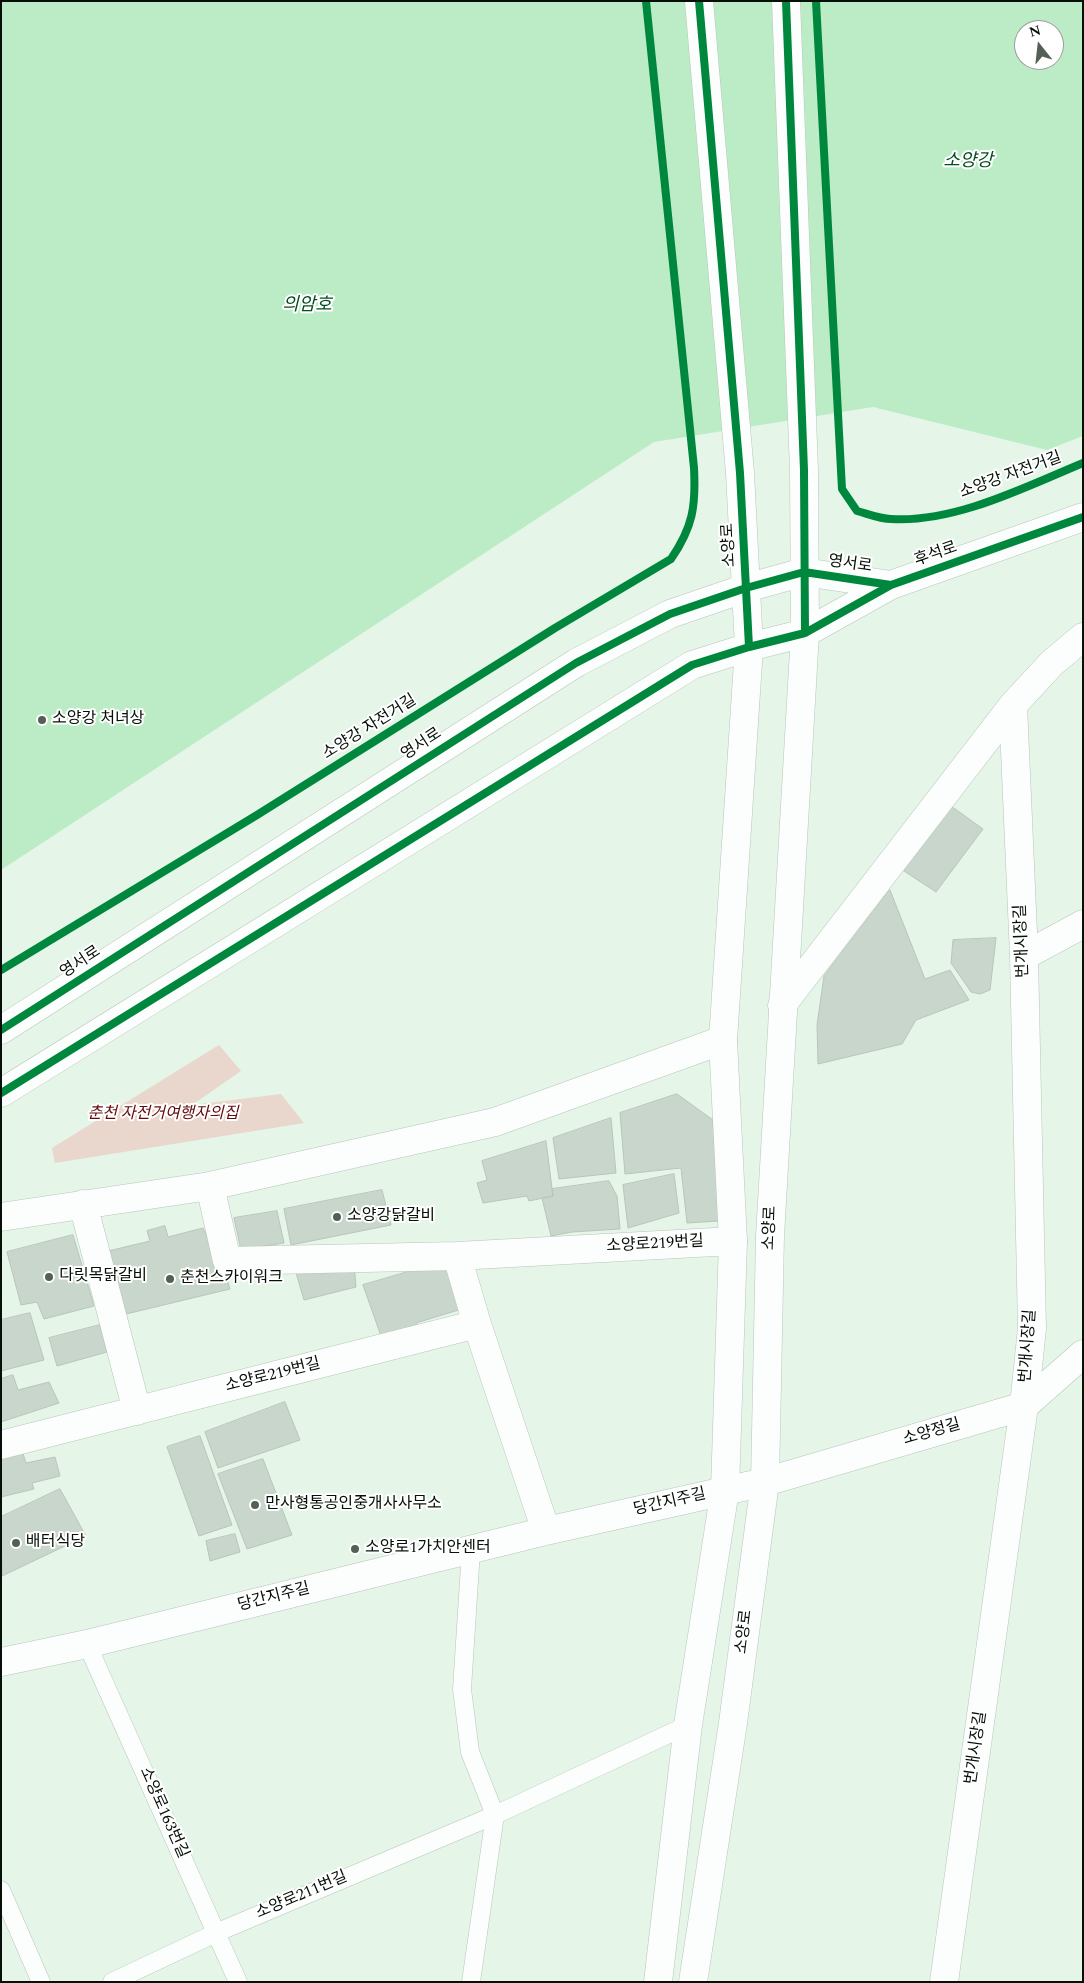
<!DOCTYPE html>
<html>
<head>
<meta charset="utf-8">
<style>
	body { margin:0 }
	#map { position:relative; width:1084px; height:1983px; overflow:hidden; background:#e5f5e8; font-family:Spectral,serif }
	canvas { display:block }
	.frame { position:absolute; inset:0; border:2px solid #061008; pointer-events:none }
	.north { position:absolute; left:1014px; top:20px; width:50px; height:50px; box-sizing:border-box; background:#fff; border:1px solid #9b9f9c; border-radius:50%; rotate:344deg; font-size:14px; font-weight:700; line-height:20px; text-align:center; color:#061008 }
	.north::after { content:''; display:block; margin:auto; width:18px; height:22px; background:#546056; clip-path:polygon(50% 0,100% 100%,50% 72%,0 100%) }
</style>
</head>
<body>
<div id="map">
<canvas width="1084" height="1983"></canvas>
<div class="frame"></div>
<div class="north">N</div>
</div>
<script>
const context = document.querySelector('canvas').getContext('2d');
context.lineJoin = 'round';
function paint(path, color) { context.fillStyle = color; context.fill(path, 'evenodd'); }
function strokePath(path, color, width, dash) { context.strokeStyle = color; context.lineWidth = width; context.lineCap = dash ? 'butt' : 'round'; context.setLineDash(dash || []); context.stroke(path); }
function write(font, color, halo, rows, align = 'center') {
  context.font = font + ' Spectral,"Noto Sans KR",serif'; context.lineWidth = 4; context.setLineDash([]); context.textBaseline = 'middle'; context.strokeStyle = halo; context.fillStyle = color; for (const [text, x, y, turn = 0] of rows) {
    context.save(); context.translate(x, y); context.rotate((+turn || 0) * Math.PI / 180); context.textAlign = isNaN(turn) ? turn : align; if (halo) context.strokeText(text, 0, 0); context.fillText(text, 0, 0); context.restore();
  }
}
paint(new Path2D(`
	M 219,1045 L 241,1071 L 192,1105 L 281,1094 L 304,1123 L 55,1163 L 52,1148 Z`), '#e9d6cc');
paint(new Path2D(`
	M 1,1 L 1083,1 L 1083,436 L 1047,450 L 873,407 L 654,442 L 1,870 ZM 1024,30 L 1054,30 L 1054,60 L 1024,60 Z`), '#bcecc6');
const building = new Path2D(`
	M 951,806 L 983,829 L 936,892 L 904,871 Z
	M 890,890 L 925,979 L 950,970 L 969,1000 L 916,1020 L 902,1044 L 818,1064 L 817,1025 L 824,976 Z
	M 996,938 L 990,990 L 980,994 L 971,992 L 951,963 L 953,940 Z
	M 677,1094 L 713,1120 L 719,1221 L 687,1223 L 681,1168 L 625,1174 L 620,1113 Z
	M 611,1118 L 616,1173 L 559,1179 L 553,1138 Z
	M 546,1141 L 553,1196 L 529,1201 L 527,1196 L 483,1203 L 477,1183 L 487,1180 L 482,1161 Z
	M 674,1174 L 679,1213 L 628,1228 L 623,1185 Z
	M 609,1181 L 617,1196 L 620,1229 L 572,1232 L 551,1236 L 542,1198 L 553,1196 L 552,1189 Z
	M 382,1190 L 391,1225 L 291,1245 L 284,1209 Z
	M 277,1211 L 284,1243 L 241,1250 L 234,1218 Z
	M 165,1226 L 168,1237 L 203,1228 L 224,1269 L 230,1289 L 122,1315 L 104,1252 L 150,1241 L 147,1231 Z
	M 73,1235 L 94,1306 L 44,1319 L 37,1302 L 21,1305 L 7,1252 Z
	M 449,1260 L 465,1308 L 416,1323 L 420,1331 L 382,1339 L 363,1285 Z
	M 354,1263 L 356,1287 L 304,1300 L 294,1266 Z
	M 30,1313 L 44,1360 L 1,1371 L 1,1320 Z
	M 100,1325 L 107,1352 L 57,1366 L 49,1338 Z
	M 13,1375 L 18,1390 L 49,1382 L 59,1403 L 1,1422 L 1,1379 Z
	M 285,1402 L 300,1440 L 218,1468 L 205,1432 Z
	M 200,1436 L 232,1525 L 199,1536 L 167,1447 Z
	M 23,1454 L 26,1463 L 55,1457 L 60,1476 L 32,1483 L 34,1489 L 1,1497 L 1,1459 Z
	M 263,1459 L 292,1535 L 247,1549 L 218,1474 Z
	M 60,1489 L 86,1536 L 2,1576 L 1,1517 Z
	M 235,1534 L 240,1552 L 210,1561 L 206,1541 Z`);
paint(building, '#c9d6cb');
strokePath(building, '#b8c5ba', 1);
const lane = new Path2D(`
	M 471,1550 L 462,1689 L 470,1752 L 495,1815 L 471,1982
	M 87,1644 L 238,1982
	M 1,1890 L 41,1982
	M 112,1982 L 218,1932 L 495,1815 L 688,1725`);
const street = new Path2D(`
	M 1024,956 L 1083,924
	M 782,1005 L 1013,705 L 1052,663 L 1083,637
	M 210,1186 L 227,1261 L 457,1256 L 733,1241
	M 83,1204 L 137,1411
	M 1,1217 L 210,1186 L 495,1122 L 723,1040
	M 457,1256 L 477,1324 L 546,1531
	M 1,1445 L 477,1324
	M 1,1662 L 87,1644 L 546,1531 L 765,1482 L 1024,1406 L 1083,1354
	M 944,1982 L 1024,1406 L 1032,1328 L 1024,956 L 1013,705`);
const secondary = new Path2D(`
	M 1,1030 L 576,663 L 670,614 L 746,588 L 804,572 L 891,585
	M 1,1093 L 692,665 L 749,647 L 805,633 L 891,585 L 1083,517
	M 658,1982 L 688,1725 L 725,1490 L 733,1241 L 723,1040 L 749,647 L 740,473 L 699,1
	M 693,1982 L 733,1723 L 765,1482 L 770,1236 L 805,633 L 804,470 L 786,1`);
strokePath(lane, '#b8c5bb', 19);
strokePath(street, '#b8c5bb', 29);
strokePath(secondary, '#b8c5bb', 29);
strokePath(lane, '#fbfefc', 18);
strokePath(street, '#fbfefc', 28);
strokePath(secondary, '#fbfefc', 28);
strokePath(new Path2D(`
	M 699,1 L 740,473 L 749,647
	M 786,1 L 804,470 L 805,633
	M 816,1 L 842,489 L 857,511 C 868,514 880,519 891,519 C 955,523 1025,487 1083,463
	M 1,970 L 257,815 L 555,628 L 671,559 C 693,527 696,506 694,468 L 646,1
	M 1,1030 L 576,663 L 670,614 L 746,588 L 804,572 L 891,585
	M 1,1093 L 692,665 L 749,647 L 805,633 L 891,585 L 1083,517`), '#00873e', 8);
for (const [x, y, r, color] of [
	[42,720,5,"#546056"],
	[337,1217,5,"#546056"],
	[49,1277,5,"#546056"],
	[170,1279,5,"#546056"],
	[255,1505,5,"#546056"],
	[16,1543,5,"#546056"],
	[355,1549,5,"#546056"]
]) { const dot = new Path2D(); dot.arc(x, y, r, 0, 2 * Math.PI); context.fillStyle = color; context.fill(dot); strokePath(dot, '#fff', 2); }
write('16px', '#061008', '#fff', [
	["소양강 자전거길",1011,476,-20],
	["소양로",730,545,-93],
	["후석로",936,555,-19],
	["영서로",850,565,8],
	["소양강 자전거길",370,728,-32],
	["영서로",422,745,-33],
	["번개시장길",1023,941,-92],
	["영서로",81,963,-33],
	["소양로",771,1228,-88],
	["소양로219번길",655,1245,-3],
	["번개시장길",1029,1346,-86],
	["소양로219번길",273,1376,-14],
	["소양정길",932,1433,-16],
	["당간지주길",670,1503,-13],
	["당간지주길",274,1598,-14],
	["소양로",745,1632,-83],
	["번개시장길",977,1748,-82],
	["소양로163번길",163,1813,66],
	["소양로211번길",302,1896,-23]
]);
write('16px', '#061008', '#fff', [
	["소양강 처녀상",52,720],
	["소양강닭갈비",347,1217],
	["다릿목닭갈비",59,1277],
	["춘천스카이워크",180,1279],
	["만사형통공인중개사사무소",265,1505],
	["배터식당",26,1543],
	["소양로1가치안센터",365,1549]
], 'left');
write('italic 16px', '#640a0c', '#fff', [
	["춘천 자전거여행자의집",163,1115]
]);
write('italic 18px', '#034d21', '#fff', [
	["소양강",968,162],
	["의암호",307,306]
]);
</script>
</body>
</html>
